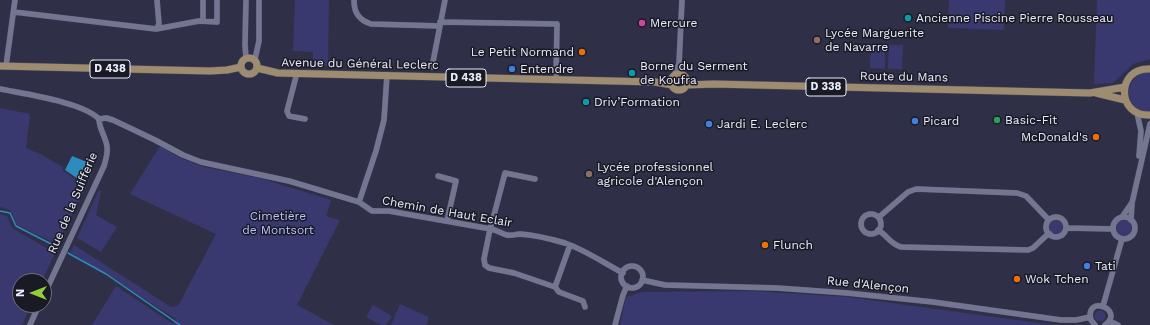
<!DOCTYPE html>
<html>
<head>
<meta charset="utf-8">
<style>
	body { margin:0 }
	#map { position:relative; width:1150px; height:325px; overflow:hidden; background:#2f3047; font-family:"Work Sans",sans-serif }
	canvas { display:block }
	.north { position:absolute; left:12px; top:273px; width:40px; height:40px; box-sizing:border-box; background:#191a24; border:1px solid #6d6e7a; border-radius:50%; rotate:270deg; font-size:11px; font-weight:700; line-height:16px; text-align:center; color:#eaebfb }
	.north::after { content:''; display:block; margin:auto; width:14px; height:18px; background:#94cc3c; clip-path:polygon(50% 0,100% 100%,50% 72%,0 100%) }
</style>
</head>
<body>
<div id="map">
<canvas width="1150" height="325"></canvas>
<div class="north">N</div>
</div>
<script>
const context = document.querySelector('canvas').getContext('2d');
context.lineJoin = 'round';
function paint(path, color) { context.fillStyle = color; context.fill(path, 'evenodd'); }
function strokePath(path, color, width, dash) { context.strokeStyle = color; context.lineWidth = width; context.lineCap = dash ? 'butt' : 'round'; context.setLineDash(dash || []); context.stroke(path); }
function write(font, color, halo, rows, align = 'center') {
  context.font = font + ' "Work Sans",sans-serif'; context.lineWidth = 3; context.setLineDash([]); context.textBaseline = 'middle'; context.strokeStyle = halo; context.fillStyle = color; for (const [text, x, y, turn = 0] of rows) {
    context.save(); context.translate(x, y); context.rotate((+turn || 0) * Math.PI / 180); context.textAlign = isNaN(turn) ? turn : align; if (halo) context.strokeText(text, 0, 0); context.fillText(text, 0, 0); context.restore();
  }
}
paint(new Path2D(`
	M 295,0 L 329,0 L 328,66 L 313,66 L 313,52 L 293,51 Z
	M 949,0 L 1005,0 L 1004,30 L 948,28 Z
	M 1097,0 L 1150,0 L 1150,59 L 1133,64 L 1113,83 L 1094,84 Z
	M 871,44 L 885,44 L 885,69 L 870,68 Z
	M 889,45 L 903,45 L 902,69 L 888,69 Z
	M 1142,73 L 1150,73 L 1150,112 C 1126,111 1121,84 1142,73 Z
	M 0,108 L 30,114 L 26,148 L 42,155 L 63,167 L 62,170 L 86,187 L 57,244 L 17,225 L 10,210 L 0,207 Z
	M 160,146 L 178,157 L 204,167 L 259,178 L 331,200 L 326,216 L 340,220 L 297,305 L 334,325 L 92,325 L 116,286 L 173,324 L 176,319 L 70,252 L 74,245 L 171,307 L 178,306 L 216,234 L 130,194 Z
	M 99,190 L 101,191 L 96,215 L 117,227 L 101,252 L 77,238 Z
	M 0,214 L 7,216 L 12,228 L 55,253 L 42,281 L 20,281 L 20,305 L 31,305 L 22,325 L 0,325 Z
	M1049 227a7 7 0 1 1 14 0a7 7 0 1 1-14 0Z
	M1116 228a8 8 0 1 1 16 0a8 8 0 1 1-16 0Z
	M 752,291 L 848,297 L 1053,325 L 620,325 L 626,297 L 642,292 Z
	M 400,304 L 429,317 L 426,325 L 391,325 Z
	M 373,305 L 392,316 L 386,325 L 381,325 L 366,317 Z
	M1094.5 316a5.5 5.5 0 1 1 11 0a5.5 5.5 0 1 1-11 0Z`), '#393970');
paint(new Path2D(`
	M 72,156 L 87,162 L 78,179 L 65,170 Z`), '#2d8bbd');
strokePath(new Path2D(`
	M 0,211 L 10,213 L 16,226 L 59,248
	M 68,253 L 106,274 L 180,325`), '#2d8bbd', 1.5);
const minor = new Path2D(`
	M 157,0 L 159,24 L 157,28
	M 354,0 C 354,13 359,20 371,24 L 440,26
	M 682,0 L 679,64 L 683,74
	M 14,12 L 156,29 L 199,21 L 217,22 L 217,0
	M 203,21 L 203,0
	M 440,22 L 557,24 L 556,80
	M 246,58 L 245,45 L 246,0
	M 255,59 L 259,41 L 259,0
	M 6,66 L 15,0
	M 432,67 L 445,0
	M 297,73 L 287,111 L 289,116 L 305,119
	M 674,75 L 679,64
	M 0,89 C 24,94 83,102 99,119 L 106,118 L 113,120 L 155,140 L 183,155 L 201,162 L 289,181 L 359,202 L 372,211 L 389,211 L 491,229 C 497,230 502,234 507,235 C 512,236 516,234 520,234 C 534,235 551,239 565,243 C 585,250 604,263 623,273
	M 1137,113 L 1141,131 L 1139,156
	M 438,176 L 456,181 L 447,221
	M 535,179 L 505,173 L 489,234 L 484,259 L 485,265 L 489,268 L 514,273 L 555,287 L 570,245
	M 359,202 L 376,151 L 384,120 L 387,75
	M861 224a10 10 0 1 1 20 0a10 10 0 1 1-20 0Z
	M1113 228a11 11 0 1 1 22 0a11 11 0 1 1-22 0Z
	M 879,217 L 908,192 L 916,189 L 1017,193 L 1026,196 L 1049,220
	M 1122,217 L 1131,204
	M1046 227a10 10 0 1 1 20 0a10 10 0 1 1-20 0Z
	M 1131,220 L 1132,203 L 1150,124
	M 1066,228 L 1113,229
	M 878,230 C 887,235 890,244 901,247 L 1028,250 L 1033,248 L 1047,235 L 1050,234
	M621 277a11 11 0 1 1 22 0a11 11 0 1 1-22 0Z
	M 642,280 L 665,285 L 777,288 L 847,293 L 933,302 L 1061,320 L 1076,320 L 1090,317
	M 555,287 L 559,292 L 583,301 L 585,307
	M 44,295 L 104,166 C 106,159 108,153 107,147 C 106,137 99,129 99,119
	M 1103,306 L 1122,239
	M 1109,321 L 1118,325
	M 30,325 L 39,305
	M 615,325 L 623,295 L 627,286
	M 1095,325 L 1091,320 C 1084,294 1126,309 1105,325`);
const major = new Path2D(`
	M241 66a8 8 0 1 1 16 0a8 8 0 1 1-16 0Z
	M 0,66 L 210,71 L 227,70 L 241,67
	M 257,68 L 278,73 L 655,82 L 672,85
	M 1150,69 C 1116,67 1116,117 1150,115
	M671 82a8 8 0 1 1 16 0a8 8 0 1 1-16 0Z
	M 686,85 L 714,84 L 1090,93 L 1125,87
	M 1096,93 L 1125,100`);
strokePath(minor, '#4a4b5e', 6);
strokePath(major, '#4a4b5e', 8);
strokePath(minor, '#747691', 5.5);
strokePath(major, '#9e8c70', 7);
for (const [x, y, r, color] of [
	[908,18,4,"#0f9aa8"],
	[642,23,4,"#d1479c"],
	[817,40,4,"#8d6e63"],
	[582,52,4,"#e8710a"],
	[512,69,4,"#3f7fe0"],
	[632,73,4,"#0f9aa8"],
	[586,102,4,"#0f9aa8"],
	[997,120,4,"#2e9e5b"],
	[915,121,4,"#3f7fe0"],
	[709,124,4,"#3f7fe0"],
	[1096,137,4,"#e8710a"],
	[589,174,4,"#8d6e63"],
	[765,245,4,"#e8710a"],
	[1087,266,4,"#3f7fe0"],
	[1017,279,4,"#e8710a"]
]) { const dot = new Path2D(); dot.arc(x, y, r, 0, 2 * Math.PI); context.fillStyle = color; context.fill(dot); strokePath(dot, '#191a24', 1.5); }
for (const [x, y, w] of [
	[110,69,40],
	[466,78,40],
	[826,87,40]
]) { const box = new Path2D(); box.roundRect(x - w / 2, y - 9, w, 18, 3); context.fillStyle = '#191a24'; context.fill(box); strokePath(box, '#eaebfb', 1); }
write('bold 11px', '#eaebfb', null, [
	["D 438",110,69],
	["D 438",466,78],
	["D 338",826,87]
]);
write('12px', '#eaebfb', '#191a24', [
	["Ancienne Piscine Pierre Rousseau",916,18],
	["Mercure",650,23],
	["Lycée Marguerite",825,33],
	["de Navarre",825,47],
	["Le Petit Normand",574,52,"right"],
	["Borne du Serment",640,66],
	["de Koufra",640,80],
	["Entendre",520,69],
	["Driv’Formation",594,102],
	["Basic-Fit",1005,120],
	["Picard",923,121],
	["Jardi E. Leclerc",717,124],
	["McDonald's",1088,137,"right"],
	["Lycée professionnel",597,167],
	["agricole d'Alençon",597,181],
	["Flunch",773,245],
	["Tati",1095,266],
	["Wok Tchen",1025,279]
], 'left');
write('12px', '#eaebfb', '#191a24', [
	["Avenue du Général Leclerc",360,64,1],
	["Route du Mans",904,77,1],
	["Rue de la Suifferie",73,203,-67],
	["Chemin de Haut Eclair",447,212,10],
	["Rue d'Alençon",868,285,6]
]);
write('12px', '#bbc1fe', '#191a24', [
	["Cimetière",278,216],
	["de Montsort",278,230]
]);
</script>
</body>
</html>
